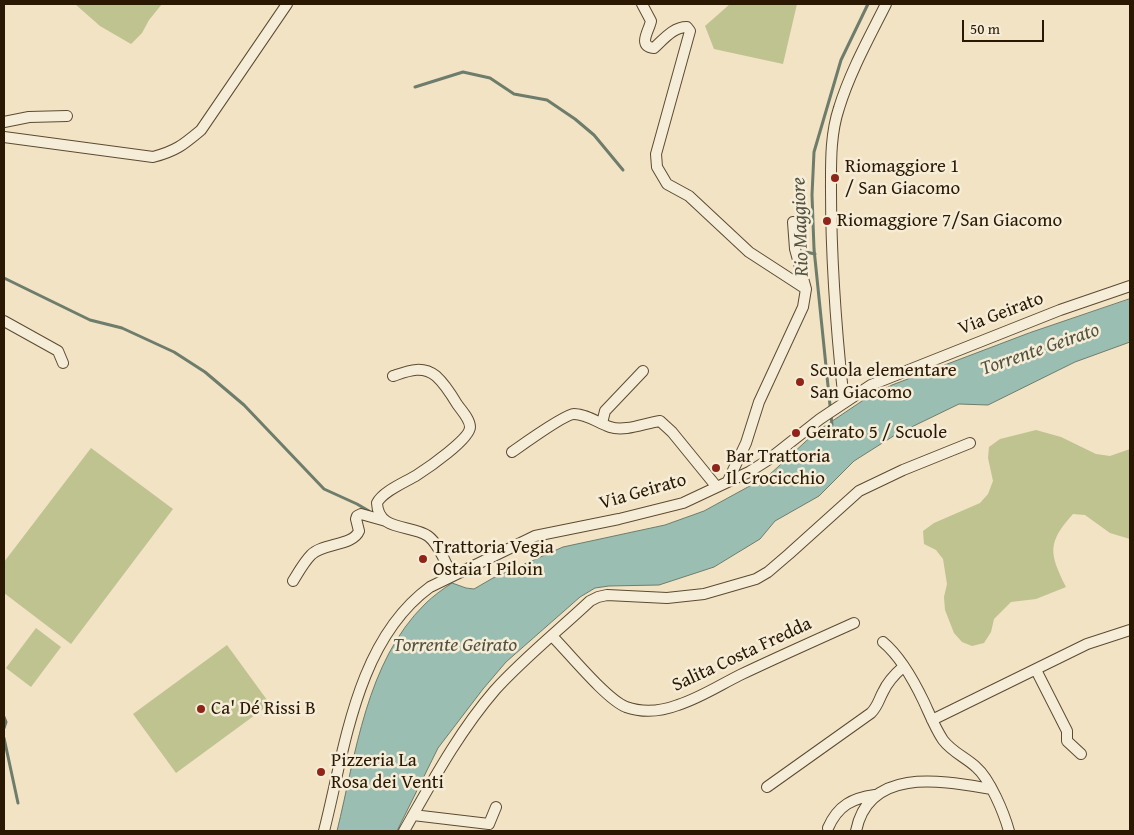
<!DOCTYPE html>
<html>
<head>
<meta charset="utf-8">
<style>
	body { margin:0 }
	#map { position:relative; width:1134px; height:835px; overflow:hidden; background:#f1e3c3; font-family:"Gentium Book Plus",serif }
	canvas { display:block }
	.frame { position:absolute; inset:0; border:5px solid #2a1802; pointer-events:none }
	.scale { position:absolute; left:962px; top:20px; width:82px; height:22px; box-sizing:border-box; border:2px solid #2a1802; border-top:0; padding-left:6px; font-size:15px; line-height:18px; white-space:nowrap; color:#2a1802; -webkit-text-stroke:4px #f6edd8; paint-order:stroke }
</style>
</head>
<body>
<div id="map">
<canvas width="1134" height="835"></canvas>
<div class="frame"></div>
<div class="scale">50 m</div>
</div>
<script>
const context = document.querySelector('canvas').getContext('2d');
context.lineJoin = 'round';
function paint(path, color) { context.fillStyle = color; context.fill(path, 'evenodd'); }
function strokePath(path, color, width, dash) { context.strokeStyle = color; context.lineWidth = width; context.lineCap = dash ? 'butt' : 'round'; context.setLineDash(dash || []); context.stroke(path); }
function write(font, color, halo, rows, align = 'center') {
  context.font = font + ' "Gentium Book Plus",serif'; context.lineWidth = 5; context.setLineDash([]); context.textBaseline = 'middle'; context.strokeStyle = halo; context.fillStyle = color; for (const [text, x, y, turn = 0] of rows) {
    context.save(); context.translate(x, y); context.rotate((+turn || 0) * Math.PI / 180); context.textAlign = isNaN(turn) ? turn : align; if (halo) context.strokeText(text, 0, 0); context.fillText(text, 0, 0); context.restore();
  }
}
paint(new Path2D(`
	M 75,4 L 162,4 L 149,20 L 142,33 L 131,44 L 100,26 Z
	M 730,4 L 797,4 L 783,64 L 714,49 L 705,26 Z
	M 1036,430 L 1061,437 L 1096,454 L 1110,456 L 1130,449 L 1130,539 L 1110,533 L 1085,515 L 1073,514 C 1047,543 1049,553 1066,587 L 1036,599 L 1011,602 L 994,619 L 991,632 L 984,643 L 972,646 L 962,642 L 954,633 L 945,610 L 944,597 L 947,584 L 943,559 L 936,550 L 924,544 L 923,531 L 934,523 L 980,503 L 988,494 L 993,481 L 988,458 L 989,447 L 1000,439 Z
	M 91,448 L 173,509 L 71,644 L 4,593 L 4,562 Z
	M 36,628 L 61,647 L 31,687 L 6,668 Z
	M 227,645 L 270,704 L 176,773 L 133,714 Z`), '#bec390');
const water = new Path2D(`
	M 1130,299 L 1130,342 L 1075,362 L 988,405 L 959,404 L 895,435 L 854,461 L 819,496 L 775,521 L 760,539 L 714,567 L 659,585 L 609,586 L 595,588 L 580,597 L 506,662 L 483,689 L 438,748 L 397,831 L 337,831 C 356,754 366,662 425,604 C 433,596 443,589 452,583 L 466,588 L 474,589 L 493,578 L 563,547 L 665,525 L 704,511 L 768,476 L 816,432 L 865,399 L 892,385 L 1029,333 Z`);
paint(water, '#9bbeb2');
strokePath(water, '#6e7c6c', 1);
strokePath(new Path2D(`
	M 415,87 L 463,72 L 490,78 L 514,94 L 547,100 L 575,119 L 594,135 L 623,170
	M 806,252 L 815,254
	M 4,278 L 90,320 L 122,328 L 174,352 L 205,372 L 244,405 L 324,489 L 357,504 L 369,511
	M 832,425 L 814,249 L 812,195 L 814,152 L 841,60 L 868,4
	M 4,717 L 6,722 L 4,728
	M 4,738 L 18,803`), '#6e7c6c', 3);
const minor = new Path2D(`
	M 642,4 L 651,21 C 649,31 637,46 654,48 C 664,39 673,27 687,27 L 690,31 L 656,154 L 657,167 L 667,184 L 689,196 L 749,252 L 806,289
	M 4,122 L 29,117 L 67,116
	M 4,137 L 153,157 C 176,151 183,145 201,130 L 287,4
	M 4,321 L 58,351 L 63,363
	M 393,376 C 408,371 422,365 436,376 C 445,384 451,394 457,404 C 461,410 470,419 470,427 C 470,439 428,468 417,475 C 406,482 383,491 377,503 C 378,532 411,524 428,536 C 439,544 445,563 452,575
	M 847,400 L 843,393 C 836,327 831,259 831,191 C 831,164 830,135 839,108 C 850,72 869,38 886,4
	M 602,423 L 605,411 L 643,371
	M 512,452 C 522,445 565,414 574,414 C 587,414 598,423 610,427 C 625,432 645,423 660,421 L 672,432 L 716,486
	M 728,481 L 746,443 L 759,402 L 803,307 L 806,289 L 795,249 L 793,222
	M 293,581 C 298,573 304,562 311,555 C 322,543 353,546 359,531 L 356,519 L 357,516 L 361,514 L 386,521
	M 552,636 C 569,653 606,699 626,707 C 643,713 662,711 678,705 C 700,698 720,685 740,675 C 778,657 816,640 854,623
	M 883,642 C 901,657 914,681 924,702 C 930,715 935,728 943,740 C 952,752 965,757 976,767 C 990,779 1004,813 1009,831
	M 1036,670 L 1067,731 L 1067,741 L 1081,754
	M 932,720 L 1087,644 L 1130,630
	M 767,787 L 871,713 C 878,706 879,699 883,692 C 888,681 895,674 903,667
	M 413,815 L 489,824 L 496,807
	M 828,828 C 838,805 853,798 875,795
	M 324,831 C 345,749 356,641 430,587 L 535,536 L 619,519 L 683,503 L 749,472 L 768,460 L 820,419 L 871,385 L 1060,310 L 1130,286
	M 404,831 C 432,782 458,733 495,690 C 524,658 558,631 590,601 L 598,597 L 607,595 L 667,598 L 704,594 L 756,579 L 768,572 L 789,554 L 859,491 L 903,470 L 970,443
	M 856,831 C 869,766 943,781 991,789`);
strokePath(minor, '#5c4b32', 12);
strokePath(minor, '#f6edd8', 10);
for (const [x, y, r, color] of [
	[835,178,5,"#8f2418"],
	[827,221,5,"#8f2418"],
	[800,382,5,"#8f2418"],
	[796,433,5,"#8f2418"],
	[716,468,5,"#8f2418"],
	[423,559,5,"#8f2418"],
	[201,709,5,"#8f2418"],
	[321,772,5,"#8f2418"]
]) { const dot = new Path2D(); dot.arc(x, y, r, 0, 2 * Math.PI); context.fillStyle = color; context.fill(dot); strokePath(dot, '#f6edd8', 2); }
write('19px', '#2a1802', '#f6edd8', [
	["Riomaggiore 1",845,167],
	["/ San Giacomo",845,189],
	["Riomaggiore 7/San Giacomo",837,221],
	["Scuola elementare",810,371],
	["San Giacomo",810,393],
	["Geirato 5 / Scuole",806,433],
	["Bar Trattoria",726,457],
	["Il Crocicchio",726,479],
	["Trattoria Vegia",433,548],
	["Ostaia I Piloin",433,570],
	["Ca' Dé Rissi B",211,709],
	["Pizzeria La",331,761],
	["Rosa dei Venti",331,783]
], 'left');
write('19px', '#2a1802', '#f6edd8', [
	["Via Geirato",1001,314,-21],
	["Via Geirato",643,492,-16],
	["Salita Costa Fredda",742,655,-25]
]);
write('italic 20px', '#525240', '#f6edd8', [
	["Rio Maggiore",801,227,-92],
	["Torrente Geirato",1040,350,-19],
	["Torrente Geirato",455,646]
]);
</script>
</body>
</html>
